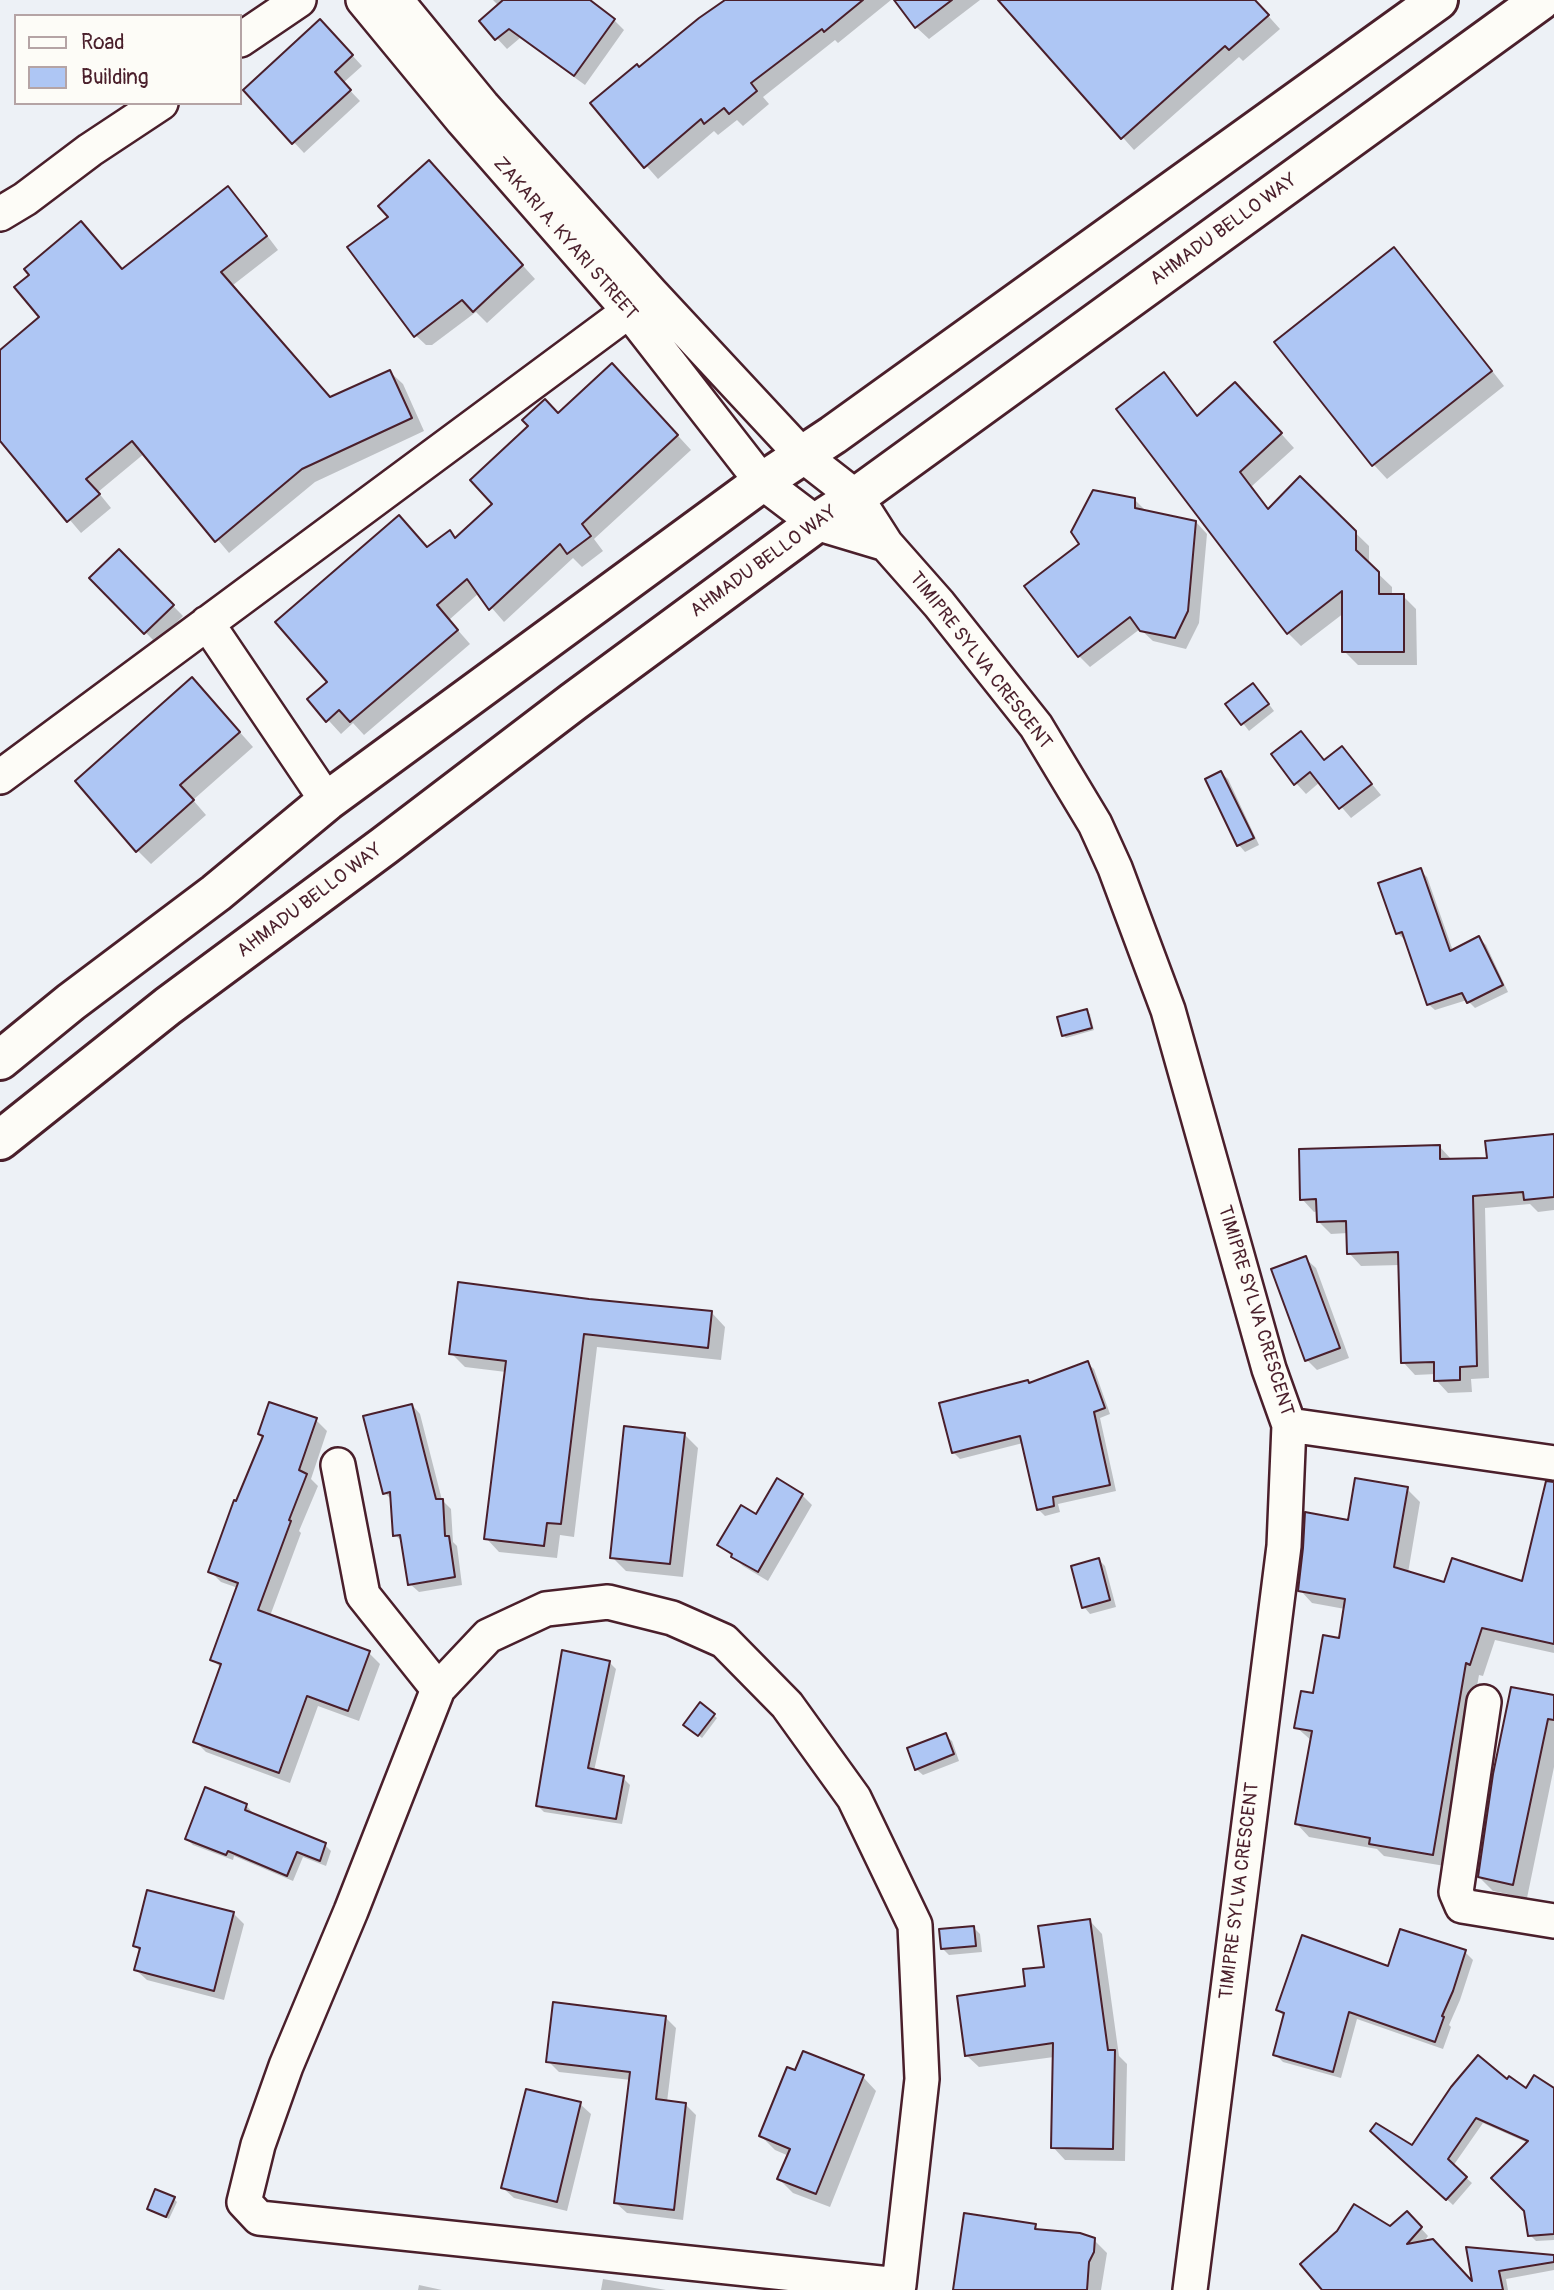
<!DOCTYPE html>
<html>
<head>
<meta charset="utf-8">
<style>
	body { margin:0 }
	#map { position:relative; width:1554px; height:2290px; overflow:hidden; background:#edf1f6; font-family:Pangolin,sans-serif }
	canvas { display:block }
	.legend { position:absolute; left:14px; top:14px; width:228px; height:91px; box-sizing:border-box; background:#fdfcf7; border:2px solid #b5a4a5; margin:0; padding:9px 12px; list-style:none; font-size:21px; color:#4a1f2b }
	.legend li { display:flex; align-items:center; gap:14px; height:35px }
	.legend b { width:35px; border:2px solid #b5a4a5 }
</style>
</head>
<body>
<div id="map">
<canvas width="1554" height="2290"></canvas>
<ul class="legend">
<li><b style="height:9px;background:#fdfcf7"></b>Road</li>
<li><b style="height:19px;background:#aec6f4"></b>Building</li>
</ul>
</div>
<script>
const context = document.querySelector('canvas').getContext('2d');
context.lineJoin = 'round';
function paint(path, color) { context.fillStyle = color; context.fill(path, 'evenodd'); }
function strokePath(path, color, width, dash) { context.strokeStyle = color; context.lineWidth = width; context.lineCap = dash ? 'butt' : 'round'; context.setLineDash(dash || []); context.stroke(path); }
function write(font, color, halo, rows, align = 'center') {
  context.font = font + ' Pangolin,sans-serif'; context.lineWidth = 7; context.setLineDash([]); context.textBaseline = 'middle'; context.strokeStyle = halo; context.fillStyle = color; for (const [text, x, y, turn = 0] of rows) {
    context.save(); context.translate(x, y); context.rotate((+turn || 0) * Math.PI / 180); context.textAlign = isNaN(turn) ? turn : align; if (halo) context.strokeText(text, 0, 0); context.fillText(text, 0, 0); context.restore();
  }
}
paint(new Path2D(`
	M 493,0 L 587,0 L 614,20 L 624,30 L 585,85 L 520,38 L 507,49 L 481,21 L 499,6 Z
	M 727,0 L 891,0 L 838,43 L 835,40 L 763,97 L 769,104 L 743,126 L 737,120 L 718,135 L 714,131 L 658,179 L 592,104 Z
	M 896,0 L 980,0 L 929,39 L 916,27 Z
	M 1000,0 L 1254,0 L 1280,29 L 1243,61 L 1239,57 L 1134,150 Z
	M 330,31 L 362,66 L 343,83 L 360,101 L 304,153 L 245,90 Z
	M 441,175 L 535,279 L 487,323 L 476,312 L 432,345 L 426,345 L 412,332 Z
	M 228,189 L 241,201 L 278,250 L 233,285 L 331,399 L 390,372 L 403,384 L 424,431 L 315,482 L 229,553 L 145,453 L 98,492 L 111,508 L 81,533 L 0,438 L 0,352 L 41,317 L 31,275 L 81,223 L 123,271 Z
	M 1394,249 L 1408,263 L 1504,386 L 1387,479 L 1374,465 L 1276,342 Z
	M 1164,375 L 1177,388 L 1199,417 L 1249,398 L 1294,448 L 1252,486 L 1270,510 L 1300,479 L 1369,546 L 1369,565 L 1392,587 L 1392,596 L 1403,596 L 1416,609 L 1417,665 L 1358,665 L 1344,651 L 1344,613 L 1301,646 L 1288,633 Z
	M 626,379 L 691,450 L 594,539 L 603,551 L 582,567 L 573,558 L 504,622 L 479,593 L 449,620 L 470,644 L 364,735 L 353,723 L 341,734 L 309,699 L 329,682 L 428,548 L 450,532 L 457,539 L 495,504 L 559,414 Z
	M 1134,499 L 1145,510 L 1196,522 L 1207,534 L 1199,623 L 1186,649 L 1153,641 L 1140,629 L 1090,667 L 1079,656 L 1082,545 Z
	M 119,551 L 183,616 L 156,643 L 92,578 Z
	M 1259,691 L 1274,711 L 1249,731 L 1228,704 Z
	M 206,694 L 253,747 L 193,800 L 206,815 L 151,864 L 137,850 Z
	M 1301,733 L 1325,762 L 1342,748 L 1381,795 L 1351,818 L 1320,782 L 1306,794 L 1296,783 Z
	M 1221,773 L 1228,779 L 1259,845 L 1245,852 L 1239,845 Z
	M 1420,870 L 1427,877 L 1453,951 L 1479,938 L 1486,945 L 1508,992 L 1475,1008 L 1467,1000 L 1435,1010 L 1428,1004 L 1406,939 L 1404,939 L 1397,933 Z
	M 1087,1011 L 1090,1014 L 1094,1030 L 1066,1038 L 1063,1035 Z
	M 1554,1135 L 1554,1210 L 1538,1212 L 1530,1204 L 1485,1208 L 1489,1378 L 1471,1379 L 1472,1392 L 1448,1393 L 1436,1380 L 1436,1374 L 1415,1375 L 1403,1362 L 1400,1265 L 1361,1266 L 1349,1253 L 1348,1233 L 1331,1234 L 1318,1221 L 1318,1211 L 1314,1212 L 1302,1199 L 1439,1146 L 1451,1159 L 1489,1159 Z
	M 1305,1258 L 1316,1268 L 1349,1358 L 1317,1370 L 1307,1360 Z
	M 712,1313 L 725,1327 L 721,1360 L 597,1347 L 574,1537 L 560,1535 L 557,1558 L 499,1552 L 486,1538 L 506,1372 L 465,1367 L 451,1353 Z
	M 1087,1363 L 1094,1369 L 1110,1414 L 1100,1418 L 1116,1491 L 1058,1504 L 1060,1512 L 1045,1516 L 1038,1509 L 1023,1443 L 960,1459 L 953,1452 L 1028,1382 L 1030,1384 Z
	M 412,1405 L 420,1414 L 442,1500 L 451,1509 L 453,1542 L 457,1546 L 462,1585 L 419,1592 L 410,1584 L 404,1543 L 395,1535 L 393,1501 L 385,1493 Z
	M 316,1420 L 327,1431 L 311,1479 L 318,1486 L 299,1531 L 301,1533 L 270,1616 L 369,1653 L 380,1664 L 359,1721 L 318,1706 L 290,1783 L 206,1752 L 195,1741 L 221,1668 L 212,1659 L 238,1588 L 221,1582 L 210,1571 L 264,1438 L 260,1433 Z
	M 684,1434 L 698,1448 L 683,1577 L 626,1571 L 612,1557 Z
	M 1407,1489 L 1420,1502 L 1408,1573 L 1445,1584 L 1523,1584 L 1554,1516 L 1554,1653 L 1495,1640 L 1483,1676 L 1479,1675 L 1445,1866 L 1384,1856 L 1377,1849 L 1309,1837 L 1297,1824 L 1312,1741 L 1296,1727 L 1314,1695 L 1340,1640 L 1345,1609 L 1312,1603 L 1300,1590 L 1349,1522 Z
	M 802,1495 L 812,1505 L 768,1581 L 743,1566 L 719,1545 L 756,1516 Z
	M 1099,1560 L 1105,1566 L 1116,1607 L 1090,1614 L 1084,1607 Z
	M 609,1662 L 616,1669 L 594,1771 L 623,1778 L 630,1785 L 622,1824 L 544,1812 L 538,1806 Z
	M 1554,1697 L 1554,1767 L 1527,1898 L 1493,1891 L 1479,1877 Z
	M 700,1705 L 717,1718 L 702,1738 L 688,1727 Z
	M 945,1735 L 952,1741 L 959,1761 L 923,1775 L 916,1769 Z
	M 246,1805 L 252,1812 L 251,1814 L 325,1845 L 331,1851 L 326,1866 L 303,1857 L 293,1881 L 234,1856 L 233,1860 L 193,1845 L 187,1839 Z
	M 149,1892 L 234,1914 L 244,1924 L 224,2000 L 147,1980 L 136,1970 L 141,1952 L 135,1946 Z
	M 1090,1921 L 1102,1934 L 1119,2056 L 1127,2064 L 1125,2161 L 1065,2160 L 1053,2147 L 1054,2057 L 979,2067 L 966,2055 Z
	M 974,1928 L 980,1934 L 982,1952 L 949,1955 L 942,1948 Z
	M 1465,1952 L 1473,1960 L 1460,2000 L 1449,2025 L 1451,2027 L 1443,2049 L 1357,2019 L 1341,2078 L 1283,2062 L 1275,2054 L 1285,2017 L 1278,2010 L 1389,1968 Z
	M 665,2017 L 676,2028 L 667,2102 L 686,2105 L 696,2115 L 683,2220 L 627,2213 L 616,2203 L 631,2080 L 559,2072 L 548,2061 Z
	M 796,2073 L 863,2077 L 876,2091 L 830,2207 L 793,2193 L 779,2179 L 789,2156 L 775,2150 L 761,2136 Z
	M 1508,2082 L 1527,2090 L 1552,2089 L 1554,2086 L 1554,2240 L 1536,2241 L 1530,2235 L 1528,2143 L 1483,2123 L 1453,2166 L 1472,2183 L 1453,2205 L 1373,2131 L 1412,2148 Z
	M 580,2104 L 591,2114 L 567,2211 L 514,2198 L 503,2188 Z
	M 174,2199 L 177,2202 L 169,2219 L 149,2208 Z
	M 1407,2213 L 1428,2236 L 1423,2243 L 1475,2286 L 1468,2249 L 1554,2256 L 1554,2270 L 1506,2279 L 1508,2290 L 1324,2290 Z
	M 1035,2226 L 1041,2231 L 1094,2240 L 1107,2253 L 1101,2290 L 954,2290 Z
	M 603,2279 L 666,2290 L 601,2290 Z
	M 419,2285 L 442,2290 L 418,2290 Z`), '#0003');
const building = new Path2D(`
	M 503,0 L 590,0 L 615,19 L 574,76 L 509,29 L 495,40 L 479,21 Z
	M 725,0 L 863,0 L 824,32 L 822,29 L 751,83 L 757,91 L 729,114 L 724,108 L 704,124 L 701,119 L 644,168 L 590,103 L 637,64 L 639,67 L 699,18 Z
	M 894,0 L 952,0 L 915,28 Z
	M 998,0 L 1255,0 L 1269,15 L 1229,50 L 1225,46 L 1121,139 Z
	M 320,19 L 353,55 L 335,72 L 351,90 L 292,144 L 243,90 Z
	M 429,160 L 523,265 L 473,312 L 462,300 L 414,337 L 347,247 L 388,217 L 378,206 Z
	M 228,186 L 267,236 L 221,272 L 330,397 L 390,370 L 412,418 L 302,469 L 215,542 L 132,441 L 86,479 L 100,494 L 67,522 L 0,441 L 0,350 L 39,317 L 14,287 L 29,275 L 24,269 L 81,221 L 122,269 Z
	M 1394,247 L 1492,371 L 1372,466 L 1274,342 Z
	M 612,363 L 678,435 L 582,524 L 591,536 L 567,554 L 560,544 L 489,610 L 467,579 L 437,605 L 458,630 L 350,722 L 339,710 L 326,722 L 307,699 L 327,682 L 275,622 L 399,515 L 427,547 L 450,530 L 455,538 L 492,504 L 470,480 L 528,426 L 522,420 L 545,399 L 558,413 Z
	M 1164,372 L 1197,416 L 1235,382 L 1282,433 L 1240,472 L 1268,509 L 1300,476 L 1356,531 L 1356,550 L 1379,572 L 1379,594 L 1404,594 L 1404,652 L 1342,652 L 1342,591 L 1287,634 L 1116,409 Z
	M 1093,490 L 1135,498 L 1135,508 L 1196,521 L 1188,611 L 1175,638 L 1140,631 L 1130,617 L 1078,657 L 1024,586 L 1079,544 L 1071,532 Z
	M 119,549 L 174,605 L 144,634 L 89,578 Z
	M 192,677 L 240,732 L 180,785 L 194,800 L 136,852 L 75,781 Z
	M 1253,683 L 1269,704 L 1241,725 L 1225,704 Z
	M 1301,731 L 1324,760 L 1342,746 L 1372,784 L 1339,809 L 1310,772 L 1294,785 L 1271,754 Z
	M 1221,771 L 1254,838 L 1237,846 L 1205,779 Z
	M 1421,868 L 1450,951 L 1479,936 L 1503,985 L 1467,1003 L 1462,993 L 1427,1005 L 1402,932 L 1396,934 L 1378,883 Z
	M 1087,1009 L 1092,1028 L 1062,1036 L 1057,1017 Z
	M 1554,1134 L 1554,1197 L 1524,1200 L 1523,1192 L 1473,1196 L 1477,1366 L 1460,1367 L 1460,1380 L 1434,1381 L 1434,1362 L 1401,1363 L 1398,1252 L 1347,1254 L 1346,1221 L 1317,1222 L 1316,1199 L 1300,1200 L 1299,1149 L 1440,1145 L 1440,1159 L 1487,1158 L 1485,1141 Z
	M 1306,1256 L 1340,1348 L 1305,1361 L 1271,1269 Z
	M 458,1282 L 589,1299 L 712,1311 L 708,1348 L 584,1334 L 561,1524 L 547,1523 L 544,1546 L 484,1539 L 506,1361 L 449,1354 Z
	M 1088,1361 L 1105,1408 L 1094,1412 L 1110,1485 L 1053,1497 L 1054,1506 L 1037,1510 L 1020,1436 L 952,1453 L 939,1403 L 1028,1380 L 1029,1383 Z
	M 269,1402 L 317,1418 L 299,1470 L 307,1474 L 289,1520 L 291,1521 L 258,1610 L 370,1651 L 348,1711 L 307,1696 L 279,1773 L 193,1742 L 221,1664 L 210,1660 L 238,1583 L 208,1572 L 234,1500 L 236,1501 L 263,1436 L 258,1434 Z
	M 412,1404 L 436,1499 L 443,1499 L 445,1536 L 449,1536 L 455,1577 L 408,1585 L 400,1535 L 393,1536 L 390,1492 L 383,1494 L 363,1416 Z
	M 624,1426 L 685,1433 L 670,1564 L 610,1558 Z
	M 777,1478 L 803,1494 L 758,1572 L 731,1557 L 732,1554 L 717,1545 L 741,1505 L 756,1514 Z
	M 1355,1478 L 1408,1487 L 1394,1567 L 1444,1582 L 1452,1558 L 1522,1581 L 1546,1481 L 1554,1482 L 1554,1644 L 1482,1628 L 1470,1665 L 1466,1663 L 1433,1855 L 1369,1844 L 1370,1838 L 1295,1824 L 1312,1731 L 1294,1728 L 1301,1691 L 1313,1693 L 1323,1635 L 1339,1638 L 1345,1599 L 1298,1591 L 1303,1548 L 1305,1512 L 1348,1520 Z
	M 1099,1558 L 1110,1600 L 1082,1608 L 1071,1566 Z
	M 562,1650 L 610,1661 L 588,1768 L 624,1776 L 616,1819 L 536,1806 Z
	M 1511,1687 L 1554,1695 L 1554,1720 L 1548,1719 L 1513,1885 L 1478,1877 L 1493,1774 Z
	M 700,1702 L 715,1714 L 698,1736 L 683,1725 Z
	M 946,1733 L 954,1754 L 915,1770 L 907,1748 Z
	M 205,1787 L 247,1804 L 245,1810 L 326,1843 L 320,1861 L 297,1852 L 287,1876 L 228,1851 L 226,1855 L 185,1839 Z
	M 147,1890 L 234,1912 L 214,1991 L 134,1970 L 140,1948 L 133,1946 Z
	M 1090,1919 L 1108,2050 L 1115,2050 L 1113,2149 L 1051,2148 L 1053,2043 L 965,2056 L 957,1996 L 1025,1986 L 1023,1969 L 1044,1967 L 1038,1926 Z
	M 974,1926 L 976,1946 L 941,1949 L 939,1929 Z
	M 1400,1929 L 1466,1950 L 1453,1991 L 1442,2016 L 1444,2017 L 1435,2042 L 1349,2012 L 1333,2072 L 1273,2055 L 1284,2013 L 1276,2010 L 1302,1935 L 1388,1966 Z
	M 553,2002 L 666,2016 L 656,2099 L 686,2103 L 674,2210 L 614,2203 L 630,2072 L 546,2062 Z
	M 803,2051 L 864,2075 L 816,2194 L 777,2179 L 790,2149 L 759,2136 L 787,2067 L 795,2070 Z
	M 1478,2055 L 1507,2079 L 1509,2076 L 1526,2088 L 1534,2075 L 1554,2088 L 1554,2234 L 1528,2236 L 1524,2211 L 1491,2178 L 1528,2141 L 1476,2118 L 1448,2159 L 1467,2177 L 1446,2200 L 1370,2131 L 1376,2123 L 1412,2145 L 1451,2087 Z
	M 526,2089 L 581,2102 L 557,2202 L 501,2188 Z
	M 155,2189 L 175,2197 L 166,2217 L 147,2209 Z
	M 1354,2204 L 1390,2226 L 1407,2211 L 1422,2227 L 1407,2244 L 1433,2239 L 1472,2281 L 1466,2247 L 1554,2255 L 1554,2262 L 1499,2271 L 1503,2290 L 1322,2290 L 1300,2264 L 1337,2231 Z
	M 964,2213 L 1036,2224 L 1035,2229 L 1080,2233 L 1095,2238 L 1094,2252 L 1089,2262 L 1087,2290 L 953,2290 Z`);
paint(building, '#aec6f4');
strokePath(building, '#4a1f2b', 2);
const minor = new Path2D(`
	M 363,0 L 462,120 L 629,311 L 762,482 L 816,523 L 886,544
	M 396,0 L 483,106 L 651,293 L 801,454 L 856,497 L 886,544 L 939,604 L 1036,726 L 1095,824 L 1115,868 L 1168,1010 L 1269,1369 L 1289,1425 L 1284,1546 L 1190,2290
	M 240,40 L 299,0
	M 0,214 L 25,199 L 90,150 L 161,103
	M 207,623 L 327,801
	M 0,777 L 629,311
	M 1289,1425 L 1554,1463
	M 338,1465 L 363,1595 L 438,1689
	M 1484,1702 L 1456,1892 L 1462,1906 L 1554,1921
	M 898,2290 L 899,2285 L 922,2079 L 915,1925 L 854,1798 L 787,1705 L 724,1641 L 672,1618 L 608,1602 L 546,1609 L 488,1636 L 438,1689 L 351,1911 L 286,2066 L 258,2145 L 244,2202 L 259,2218 L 899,2285`);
const major = new Path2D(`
	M 0,1060 L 71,1002 L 216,893 L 327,801 L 762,482 L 833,435 L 1438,0
	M 0,1140 L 168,1006 L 384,846 L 573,702 L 816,523 L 856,497 L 1541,0`);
strokePath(minor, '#4a1f2b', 38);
strokePath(major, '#4a1f2b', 44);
strokePath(minor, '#fdfcf7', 33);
strokePath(major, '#fdfcf7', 38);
write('19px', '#4a1f2b', '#fdfcf7', [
	["AHMADU BELLO WAY",1224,230,-36],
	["ZAKARI A. KYARI STREET",565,239,49],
	["AHMADU BELLO WAY",764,562,-36],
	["TIMIPRE SYLVA CRESCENT",980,661,52],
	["AHMADU BELLO WAY",310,901,-37],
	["TIMIPRE SYLVA CRESCENT",1255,1311,73],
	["TIMIPRE SYLVA CRESCENT",1240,1891,-83]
]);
</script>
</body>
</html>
